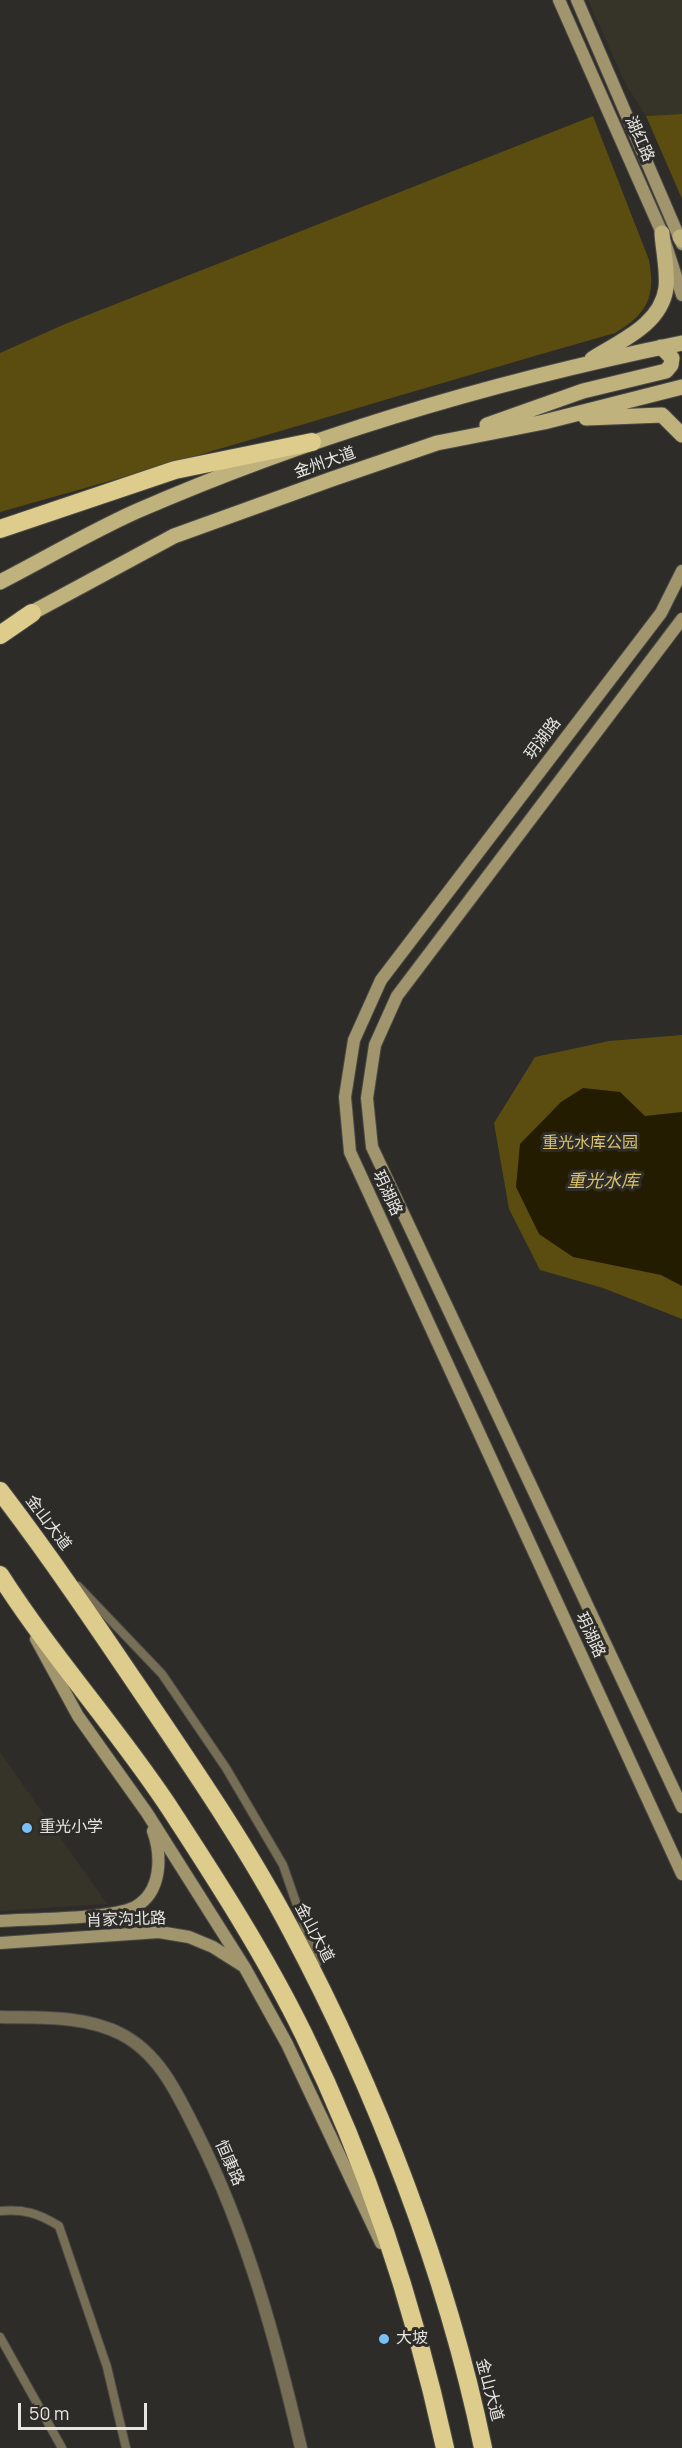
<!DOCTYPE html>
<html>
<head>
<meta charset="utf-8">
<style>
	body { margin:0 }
	#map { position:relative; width:682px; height:2448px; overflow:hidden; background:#2d2c28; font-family:Manrope,sans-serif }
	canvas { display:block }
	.scale { position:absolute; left:18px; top:2403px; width:129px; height:27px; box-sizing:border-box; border:3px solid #e6e5e2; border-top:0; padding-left:8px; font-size:18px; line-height:21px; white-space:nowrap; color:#e6e5e2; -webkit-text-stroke:4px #2d2c28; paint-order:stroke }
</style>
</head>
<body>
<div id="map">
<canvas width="682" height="2448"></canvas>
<div class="scale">50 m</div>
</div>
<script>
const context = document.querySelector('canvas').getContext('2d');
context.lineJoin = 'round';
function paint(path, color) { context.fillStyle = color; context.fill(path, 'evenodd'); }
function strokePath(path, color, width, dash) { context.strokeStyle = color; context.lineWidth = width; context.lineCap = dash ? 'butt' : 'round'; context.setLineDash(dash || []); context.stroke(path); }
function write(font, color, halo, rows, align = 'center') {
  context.font = font + ' Manrope,"Noto Sans SC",sans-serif'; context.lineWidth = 6; context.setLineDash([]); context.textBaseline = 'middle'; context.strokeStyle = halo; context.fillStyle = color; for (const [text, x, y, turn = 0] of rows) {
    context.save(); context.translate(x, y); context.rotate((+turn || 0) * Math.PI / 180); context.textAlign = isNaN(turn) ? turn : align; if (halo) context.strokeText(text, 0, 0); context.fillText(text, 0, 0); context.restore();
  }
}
paint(new Path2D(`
	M 588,0 L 682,0 L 682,114 L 646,116 L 626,85 Z
	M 0,1752 L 107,1904 L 0,1911 Z`), '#363329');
paint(new Path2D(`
	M 682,114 L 682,199 L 646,116 Z
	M 593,116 L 649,260 C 656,297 647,314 615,333 C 410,391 206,455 0,512 L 0,353 L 65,324 Z
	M 682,1035 L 682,1319 L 603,1288 L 540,1270 L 509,1209 L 494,1123 L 535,1057 L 609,1041 Z`), '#5b4d10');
paint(new Path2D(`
	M 583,1088 L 620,1092 L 645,1116 L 682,1112 L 682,1286 L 661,1275 L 573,1257 L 539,1234 L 516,1187 L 520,1144 L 561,1102 Z`), '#241c00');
const lane = new Path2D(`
	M 78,1586 L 162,1674 L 226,1768 L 283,1865 L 317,1963
	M 0,2211 C 24,2209 38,2213 59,2226 L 107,2367 L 126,2448
	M 0,2337 L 62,2448`);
const street = new Path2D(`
	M 0,2017 C 40,2018 84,2015 121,2034 C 160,2054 178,2095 197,2133 C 247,2233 276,2340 301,2448`);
const secondary = new Path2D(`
	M 559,0 L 662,233 L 682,295
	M 577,0 L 682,244
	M 682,571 L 661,613 L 381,980 L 354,1040 L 345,1097 L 350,1152 L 682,1874
	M 682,619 L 397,996 L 375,1045 L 367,1098 L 372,1147 L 682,1807
	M 36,1639 L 78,1716 L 147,1813 L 245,1968 L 287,2044 L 381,2243
	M 0,1921 C 29,1919 112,1919 135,1907 C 162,1892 162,1856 153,1831
	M 0,1943 L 159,1932 L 189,1937 L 213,1947 L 243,1966`);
const primary = new Path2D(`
	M 680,237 L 682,240
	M 592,359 C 620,341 661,325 666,288 C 668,271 663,250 662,233
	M 586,418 L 662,415 L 682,435
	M 487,425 L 583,391 L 666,371 L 671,365 L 672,358 L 661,347
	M 0,582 C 45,559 90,532 137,511 C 311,435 496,381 682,343
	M 22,618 L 174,536 L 332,479 L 437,443 L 544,422 L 682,387`);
const highway = new Path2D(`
	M 0,529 L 175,470 L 312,442
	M 0,635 L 32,613
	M 0,1491 C 52,1559 99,1629 147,1700 C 197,1774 249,1850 291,1930 C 375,2088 447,2273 483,2448
	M 0,1575 C 51,1655 115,1726 167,1804 C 216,1879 265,1955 304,2035 C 368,2166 414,2306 445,2448`);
strokePath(lane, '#4b4a46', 10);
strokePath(street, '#4b4a46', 14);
strokePath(secondary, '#4b4a46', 14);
strokePath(primary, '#4b4a46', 17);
strokePath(highway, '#4b4a46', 20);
strokePath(lane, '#766f56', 8);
strokePath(street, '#766f56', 12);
strokePath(secondary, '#a0956c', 12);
strokePath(primary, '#c0b27d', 15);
strokePath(highway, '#ddcc8c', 18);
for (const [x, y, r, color] of [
	[27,1828,6,"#7abff8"],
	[384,2339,6,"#7abff8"]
]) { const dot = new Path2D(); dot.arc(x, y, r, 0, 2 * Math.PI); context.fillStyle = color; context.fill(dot); strokePath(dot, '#2d2c28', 2); }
write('16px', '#e6e5e2', '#2d2c28', [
	["湖红路",639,139,66],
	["金州大道",325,463,-19],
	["玥湖路",543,739,-53],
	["玥湖路",387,1193,65],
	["金山大道",48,1523,53],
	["玥湖路",590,1635,65],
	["肖家沟北路",126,1920,-2],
	["金山大道",314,1933,62],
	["恒康路",229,2163,66],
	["金山大道",489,2390,75]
]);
write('16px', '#dbc368', '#2d2c28', [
	["重光水库公园",590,1144]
]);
write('16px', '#e6e5e2', '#2d2c28', [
	["重光小学",39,1828],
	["大坡",396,2339]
], 'left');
write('italic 18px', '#d7bf64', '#2d2c28', [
	["重光水库",603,1182]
]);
</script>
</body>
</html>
